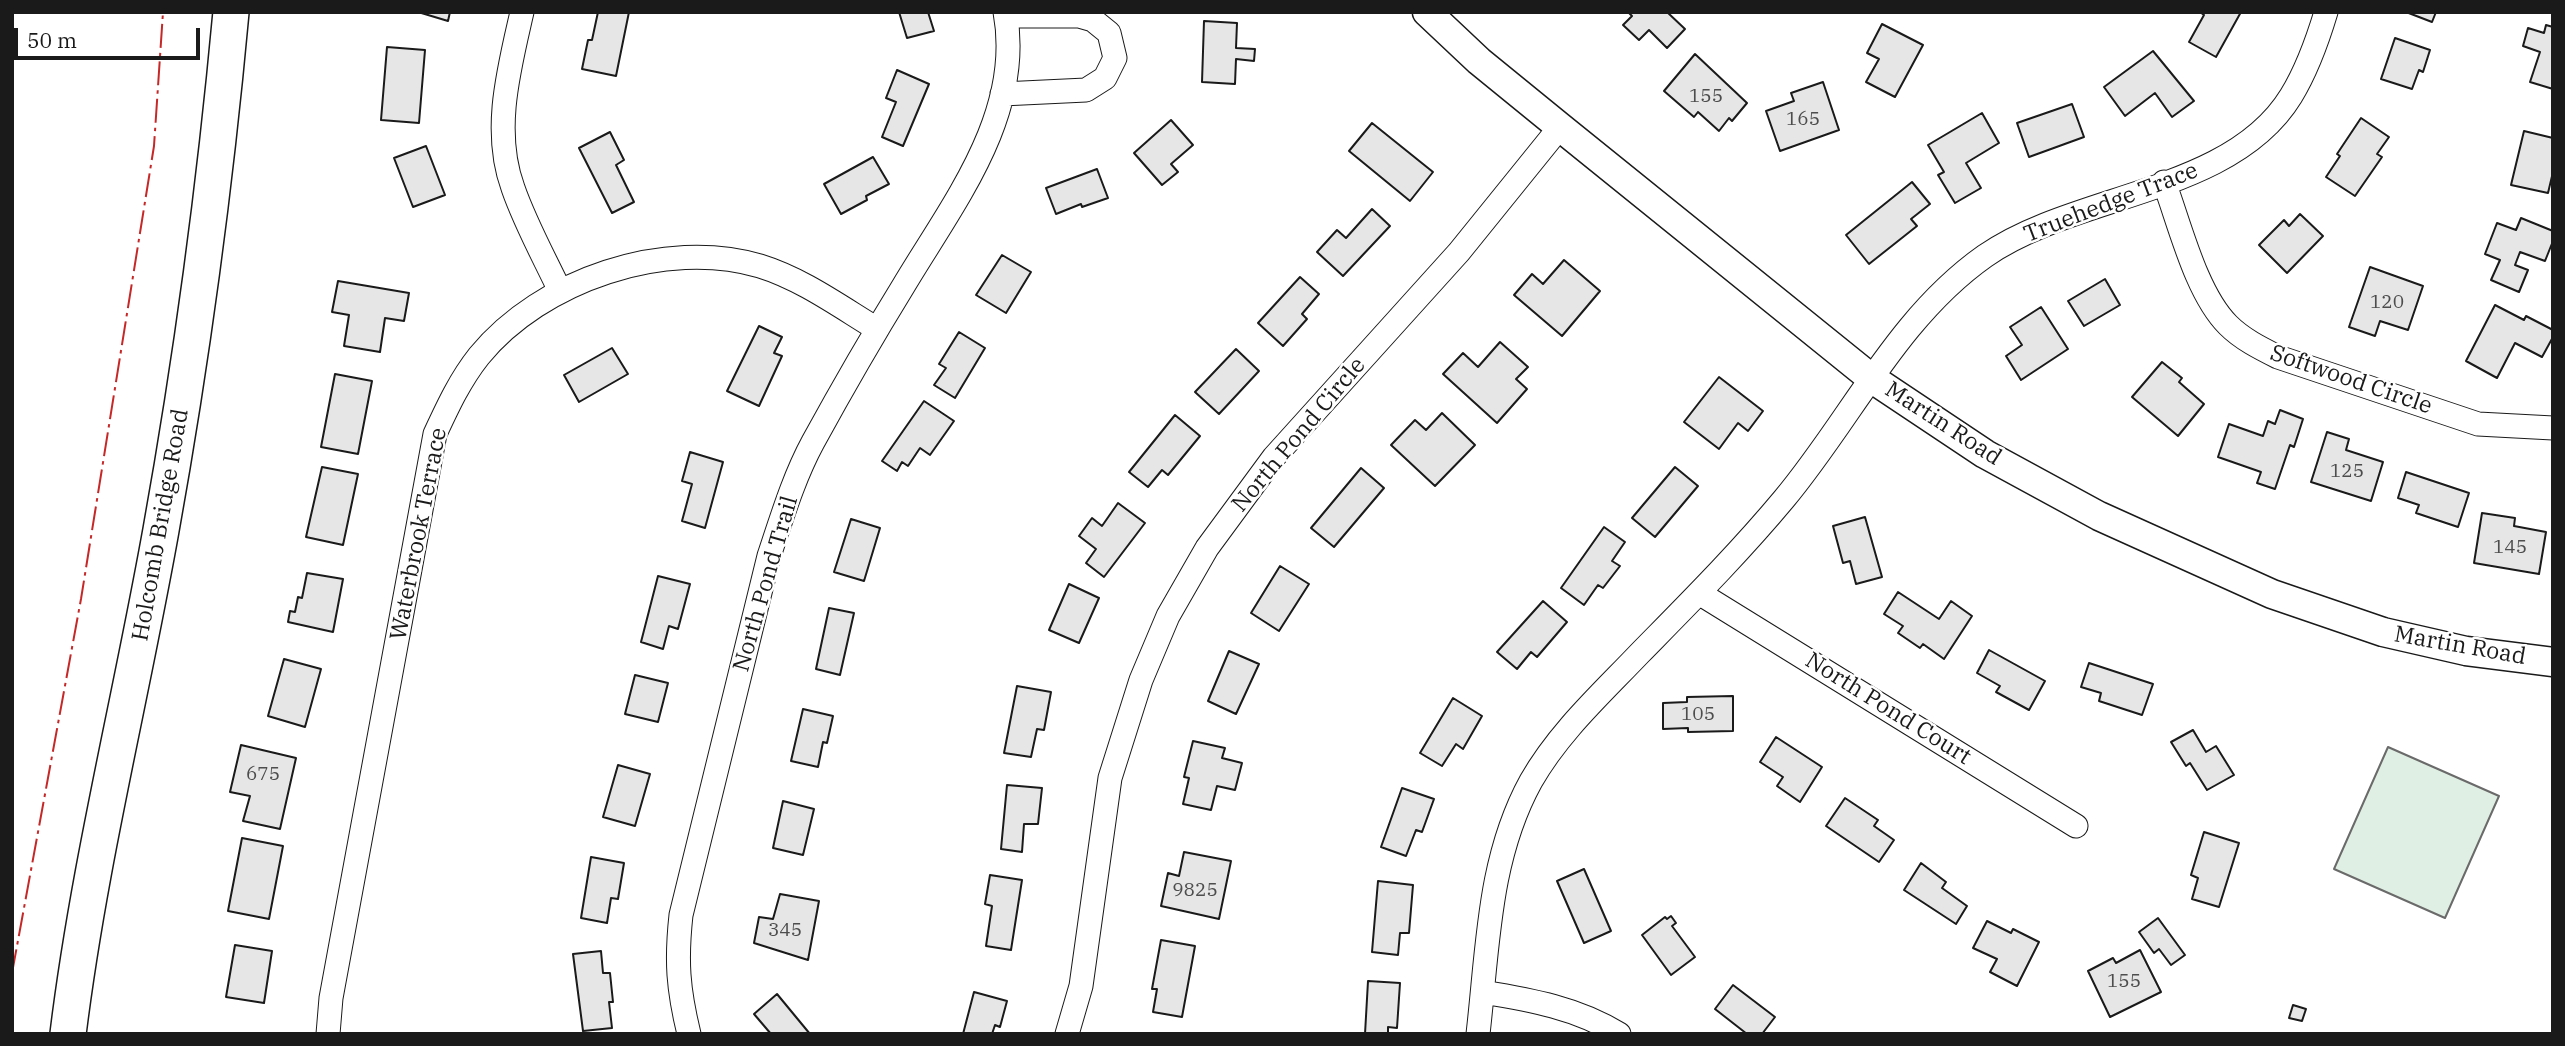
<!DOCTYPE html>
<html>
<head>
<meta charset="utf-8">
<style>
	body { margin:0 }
	#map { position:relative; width:2565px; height:1046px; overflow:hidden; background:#fff; font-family:"IBM Plex Serif",serif }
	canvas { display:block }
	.frame { position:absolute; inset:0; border:14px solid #1a1a1a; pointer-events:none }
	.scale { position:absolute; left:14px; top:28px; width:186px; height:32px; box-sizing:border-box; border:4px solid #1a1a1a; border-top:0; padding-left:9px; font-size:21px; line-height:24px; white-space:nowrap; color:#1a1a1a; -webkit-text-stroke:5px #fff; paint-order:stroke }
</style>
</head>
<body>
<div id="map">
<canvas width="2565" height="1046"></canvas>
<div class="frame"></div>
<div class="scale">50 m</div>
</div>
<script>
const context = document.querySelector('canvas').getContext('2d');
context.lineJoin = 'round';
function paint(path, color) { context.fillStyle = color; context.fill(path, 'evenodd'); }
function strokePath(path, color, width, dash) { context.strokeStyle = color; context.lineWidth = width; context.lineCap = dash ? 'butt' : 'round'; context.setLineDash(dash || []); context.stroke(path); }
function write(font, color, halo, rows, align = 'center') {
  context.font = font + ' "IBM Plex Serif",serif'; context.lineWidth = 5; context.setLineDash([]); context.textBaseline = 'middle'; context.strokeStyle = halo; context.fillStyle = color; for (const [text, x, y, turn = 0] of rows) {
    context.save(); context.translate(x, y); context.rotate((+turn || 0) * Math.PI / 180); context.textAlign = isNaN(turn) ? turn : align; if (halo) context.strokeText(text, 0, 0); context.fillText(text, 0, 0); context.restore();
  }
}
const green = new Path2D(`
	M 2388,747 L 2499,796 L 2445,918 L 2334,869 Z`);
paint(green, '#e0efe3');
strokePath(green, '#6a6a6a', 2);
const building = new Path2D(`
	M 418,12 L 450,12 L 448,21 Z
	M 598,12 L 629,12 L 616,76 L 582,69 L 588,40 L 592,40 Z
	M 899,12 L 928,12 L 934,31 L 907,38 Z
	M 1628,12 L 1667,12 L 1685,29 L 1667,48 L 1649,30 L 1639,40 L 1623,25 L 1632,16 Z
	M 2200,12 L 2241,12 L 2216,57 L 2189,42 L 2204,15 Z
	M 2406,12 L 2436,12 L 2432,22 Z
	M 1204,21 L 1237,23 L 1236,48 L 1255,49 L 1254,61 L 1236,59 L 1235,84 L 1202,82 Z
	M 1882,24 L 1923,45 L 1895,97 L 1866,82 L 1879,59 L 1867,53 Z
	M 2546,25 L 2553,27 L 2553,89 L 2530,82 L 2540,52 L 2523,46 L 2528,28 L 2544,33 Z
	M 2395,38 L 2430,50 L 2423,72 L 2419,70 L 2412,89 L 2381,79 Z
	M 387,47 L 425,50 L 419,123 L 381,120 Z
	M 2153,51 L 2194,101 L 2172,117 L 2155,93 L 2125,116 L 2104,87 Z
	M 1695,54 L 1747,103 L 1732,121 L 1729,118 L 1719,131 L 1698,112 L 1694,117 L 1664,91 Z
	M 897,70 L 929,84 L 903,146 L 882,137 L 896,102 L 886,98 Z
	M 1823,82 L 1839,130 L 1780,151 L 1766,111 L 1794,101 L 1791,93 Z
	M 2072,104 L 2084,137 L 2029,157 L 2017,123 Z
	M 1982,113 L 1999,143 L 1966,163 L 1981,188 L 1955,203 L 1938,175 L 1944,172 L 1928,145 Z
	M 2361,118 L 2389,137 L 2377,154 L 2382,157 L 2355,196 L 2326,177 L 2340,156 L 2337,154 Z
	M 1171,120 L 1193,145 L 1171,164 L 1178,172 L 1162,185 L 1134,153 Z
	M 1372,123 L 1433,172 L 1410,201 L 1349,151 Z
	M 2524,131 L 2553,138 L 2553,172 L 2548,193 L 2511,185 Z
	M 610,132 L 624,160 L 616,165 L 634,202 L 612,213 L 579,148 Z
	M 426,146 L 445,195 L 413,207 L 394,158 Z
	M 873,157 L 889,184 L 866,196 L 867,200 L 841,214 L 824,184 Z
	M 1097,169 L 1108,198 L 1082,207 L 1081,204 L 1056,214 L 1046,188 Z
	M 1912,182 L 1930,204 L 1911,219 L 1917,226 L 1869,264 L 1846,235 Z
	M 1372,209 L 1390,226 L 1343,276 L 1317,252 L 1337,230 L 1346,238 Z
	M 2300,214 L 2323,236 L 2287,273 L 2259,245 L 2284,220 L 2289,226 Z
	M 2521,218 L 2553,231 L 2553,241 L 2545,261 L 2520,252 L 2515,265 L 2528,270 L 2519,292 L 2491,280 L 2500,260 L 2485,254 L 2497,223 L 2516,230 Z
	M 1002,255 L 1031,272 L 1006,313 L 976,295 Z
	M 1564,260 L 1600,291 L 1562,336 L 1514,295 L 1532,274 L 1543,284 Z
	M 2370,267 L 2423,286 L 2408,330 L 2380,321 L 2375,336 L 2349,327 Z
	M 1300,277 L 1319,294 L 1302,314 L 1307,319 L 1283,346 L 1258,323 Z
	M 2105,279 L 2120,305 L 2084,326 L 2068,301 Z
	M 338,281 L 409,293 L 404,321 L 385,318 L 380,352 L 344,346 L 349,315 L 332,312 Z
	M 2495,305 L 2524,320 L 2526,316 L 2553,330 L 2553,337 L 2542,357 L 2515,343 L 2497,378 L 2466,361 Z
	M 2041,307 L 2068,349 L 2021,380 L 2006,356 L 2022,345 L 2010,327 Z
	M 759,326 L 782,337 L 774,353 L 782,356 L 759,406 L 727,391 Z
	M 959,332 L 985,348 L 955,398 L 934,385 L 946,368 L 939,364 Z
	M 1500,342 L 1528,367 L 1516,379 L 1527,389 L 1497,423 L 1443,374 L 1463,353 L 1478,367 Z
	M 612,348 L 628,374 L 579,402 L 564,375 Z
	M 1236,349 L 1259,371 L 1219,414 L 1195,392 Z
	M 2162,362 L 2182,378 L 2179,382 L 2204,404 L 2178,436 L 2132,397 Z
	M 335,374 L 372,381 L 358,454 L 321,447 Z
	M 1719,377 L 1763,411 L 1748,431 L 1738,423 L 1719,449 L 1684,422 Z
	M 924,401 L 954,421 L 930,455 L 920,448 L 908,466 L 902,462 L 897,471 L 882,461 Z
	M 2280,410 L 2303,419 L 2294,447 L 2290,445 L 2275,489 L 2257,483 L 2261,472 L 2218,457 L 2229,424 L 2263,436 L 2268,421 L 2275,424 Z
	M 1442,413 L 1475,445 L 1435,486 L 1391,445 L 1415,420 L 1426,430 Z
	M 1175,415 L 1200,436 L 1168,475 L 1162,470 L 1148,487 L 1129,472 Z
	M 2327,432 L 2349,439 L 2346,450 L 2383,462 L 2371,501 L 2311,482 Z
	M 690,452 L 723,462 L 705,528 L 682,521 L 692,484 L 682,481 Z
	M 322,467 L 358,474 L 343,545 L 306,537 Z
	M 1675,467 L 1698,486 L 1655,537 L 1632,518 Z
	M 1361,468 L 1384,488 L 1334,547 L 1311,528 Z
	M 2406,472 L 2469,493 L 2458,527 L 2416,513 L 2419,505 L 2398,498 Z
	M 1118,503 L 1145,523 L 1104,577 L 1086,563 L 1096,549 L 1079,536 L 1092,518 L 1102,526 Z
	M 2482,513 L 2515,518 L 2514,526 L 2546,532 L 2539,574 L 2474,563 Z
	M 1865,517 L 1882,577 L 1856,584 L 1850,561 L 1843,563 L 1833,526 Z
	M 851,519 L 880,528 L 864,581 L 834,572 Z
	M 1604,527 L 1625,542 L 1612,561 L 1620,566 L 1603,588 L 1598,585 L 1584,605 L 1561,588 Z
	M 1280,566 L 1309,584 L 1279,631 L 1251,613 Z
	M 307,573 L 343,579 L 333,632 L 288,622 L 290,611 L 295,612 L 298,597 L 302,598 Z
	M 658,576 L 690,584 L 678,629 L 669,626 L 663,649 L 641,642 Z
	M 1069,584 L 1099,598 L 1079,643 L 1049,630 Z
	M 1898,592 L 1939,619 L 1951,601 L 1972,616 L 1944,659 L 1923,644 L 1920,648 L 1898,633 L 1903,626 L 1884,614 Z
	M 1543,601 L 1567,622 L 1537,657 L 1531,652 L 1517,669 L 1497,652 Z
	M 829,608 L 854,613 L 840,675 L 816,669 Z
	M 1989,650 L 2045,681 L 2029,710 L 1996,692 L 2000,686 L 1977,673 Z
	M 1229,651 L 1259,664 L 1236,714 L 1208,701 Z
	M 284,659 L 321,669 L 305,727 L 268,716 Z
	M 2089,663 L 2153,684 L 2142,715 L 2099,701 L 2101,693 L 2081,687 Z
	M 635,675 L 668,683 L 658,722 L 625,714 Z
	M 1017,686 L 1051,692 L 1044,730 L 1037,729 L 1031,757 L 1004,753 Z
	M 1733,696 L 1733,731 L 1688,732 L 1688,728 L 1663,729 L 1663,703 L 1687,702 L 1687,697 Z
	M 1453,698 L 1482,716 L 1463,749 L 1456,744 L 1442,766 L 1420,753 Z
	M 803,709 L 833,716 L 827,743 L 823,742 L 818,767 L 791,761 Z
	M 2193,730 L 2206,752 L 2216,746 L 2234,775 L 2207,790 L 2190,763 L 2186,766 L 2171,742 Z
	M 1776,737 L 1822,767 L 1800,802 L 1777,786 L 1783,777 L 1760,762 Z
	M 1193,741 L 1225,748 L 1222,758 L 1242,763 L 1235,790 L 1217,786 L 1211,810 L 1183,804 L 1189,778 L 1184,777 Z
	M 241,745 L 296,758 L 280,829 L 243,821 L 250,796 L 230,792 Z
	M 618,765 L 650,774 L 635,826 L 603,817 Z
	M 1007,785 L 1042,788 L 1038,824 L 1024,824 L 1022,852 L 1001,849 Z
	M 1402,788 L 1434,799 L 1422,832 L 1416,830 L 1406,856 L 1381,847 Z
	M 1845,798 L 1878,820 L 1874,826 L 1894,840 L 1879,862 L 1826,826 Z
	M 783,801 L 814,809 L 803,855 L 773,848 Z
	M 2204,832 L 2239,843 L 2219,907 L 2192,899 L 2198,878 L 2191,875 Z
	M 242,838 L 283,846 L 269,919 L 228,911 Z
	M 1184,852 L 1231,861 L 1219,919 L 1161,906 L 1168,873 L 1179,876 Z
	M 591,857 L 624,863 L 618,899 L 611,898 L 607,923 L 581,918 Z
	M 1921,863 L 1946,882 L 1942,888 L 1967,906 L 1956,924 L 1904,890 Z
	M 1584,869 L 1611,931 L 1584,943 L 1557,881 Z
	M 990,875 L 1022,880 L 1011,950 L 986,946 L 992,906 L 985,904 Z
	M 1378,881 L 1413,885 L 1409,933 L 1400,933 L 1398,955 L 1372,952 Z
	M 780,894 L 819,901 L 808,960 L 754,943 L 759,917 L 773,919 Z
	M 1671,916 L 1676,923 L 1672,926 L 1695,957 L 1671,975 L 1642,935 L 1665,917 L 1667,919 Z
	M 2158,918 L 2185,955 L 2171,965 L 2159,949 L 2154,953 L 2139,932 Z
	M 1987,921 L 2011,933 L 2013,929 L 2039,942 L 2017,986 L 1990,972 L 1997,959 L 1973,948 Z
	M 1161,940 L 1195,946 L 1182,1017 L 1153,1012 L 1157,989 L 1152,989 Z
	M 235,945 L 272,951 L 264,1003 L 226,997 Z
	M 2140,950 L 2161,992 L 2110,1017 L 2088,971 L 2113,958 L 2116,963 Z
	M 601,951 L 603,973 L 610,973 L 613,1002 L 609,1002 L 612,1028 L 583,1031 L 573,954 Z
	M 1368,981 L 1400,983 L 1397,1028 L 1388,1027 L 1388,1034 L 1365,1034 Z
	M 1733,985 L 1775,1017 L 1762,1034 L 1747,1034 L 1715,1009 Z
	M 974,992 L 1007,1001 L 1000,1027 L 995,1025 L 992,1034 L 963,1034 Z
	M 777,994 L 810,1034 L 771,1034 L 754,1014 Z
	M 2293,1005 L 2306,1009 L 2302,1021 L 2289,1018 Z`);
paint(building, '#e6e6e6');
strokePath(building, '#1a1a1a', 2);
const minor = new Path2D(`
	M 522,12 C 509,69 492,131 513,188 C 525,223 544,257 560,291
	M 1002,94 L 1086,90 L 1105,78 L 1115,58 L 1109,33 L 1093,20 L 1079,16 L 1006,16
	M 2164,182 C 2180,225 2196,293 2228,325 C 2242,339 2260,348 2278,357 L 2478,424 L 2553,428
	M 1699,593 L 2076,826
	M 1483,992 C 1531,1000 1577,1008 1619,1034
	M 328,1034 L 331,998 L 435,434 C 448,406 460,380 479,356 C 541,280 665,238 760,266 C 802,279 839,306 877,329
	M 689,1034 C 678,989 676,961 681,915 L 769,556 C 782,517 794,477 813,442 C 842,389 872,337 904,285 C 953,203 1024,114 1005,12
	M 1067,1034 L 1081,986 L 1110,778 L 1141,680 L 1168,616 L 1207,548 L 1274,457 L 1459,252 L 1560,127
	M 1478,1034 C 1488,948 1488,859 1531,781 C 1559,732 1601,694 1640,653 C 1689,603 1739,553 1784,499 C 1851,419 1897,318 1985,256 C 2075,193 2231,194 2291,96 C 2307,70 2317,42 2326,12`);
const tertiary = new Path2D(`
	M 1427,12 L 1479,61 L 1560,127 L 1871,378 L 1985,454 L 2099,516 L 2272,594 L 2383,632 L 2466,651 L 2553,662`);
const primary = new Path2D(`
	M 68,1034 C 89,864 131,698 161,530 C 192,358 215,186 231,12`);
strokePath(minor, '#1a1a1a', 25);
strokePath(tertiary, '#1a1a1a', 31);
strokePath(primary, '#1a1a1a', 38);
strokePath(minor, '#fff', 23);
strokePath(tertiary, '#fff', 28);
strokePath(primary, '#fff', 35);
strokePath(new Path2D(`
	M 12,973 L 81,599 L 154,146 L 163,12`), '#c62828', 2, [24, 5, 3.5, 5]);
write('19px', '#4d4d4d', null, [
	["155",1706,97],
	["165",1803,120],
	["120",2387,303],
	["125",2347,472],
	["145",2510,548],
	["105",1698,715],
	["675",263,775],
	["9825",1195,891],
	["345",785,931],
	["155",2124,982]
]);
write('23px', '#1a1a1a', '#fff', [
	["Truehedge Trace",2111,203,-21],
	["Softwood Circle",2351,380,19],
	["Martin Road",1943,424,33],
	["North Pond Circle",1299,435,-50],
	["Holcomb Bridge Road",161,525,-80],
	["Waterbrook Terrace",419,534,-79],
	["North Pond Trail",766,584,-74],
	["Martin Road",2460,646,10],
	["North Pond Court",1888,709,32]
]);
</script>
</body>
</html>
